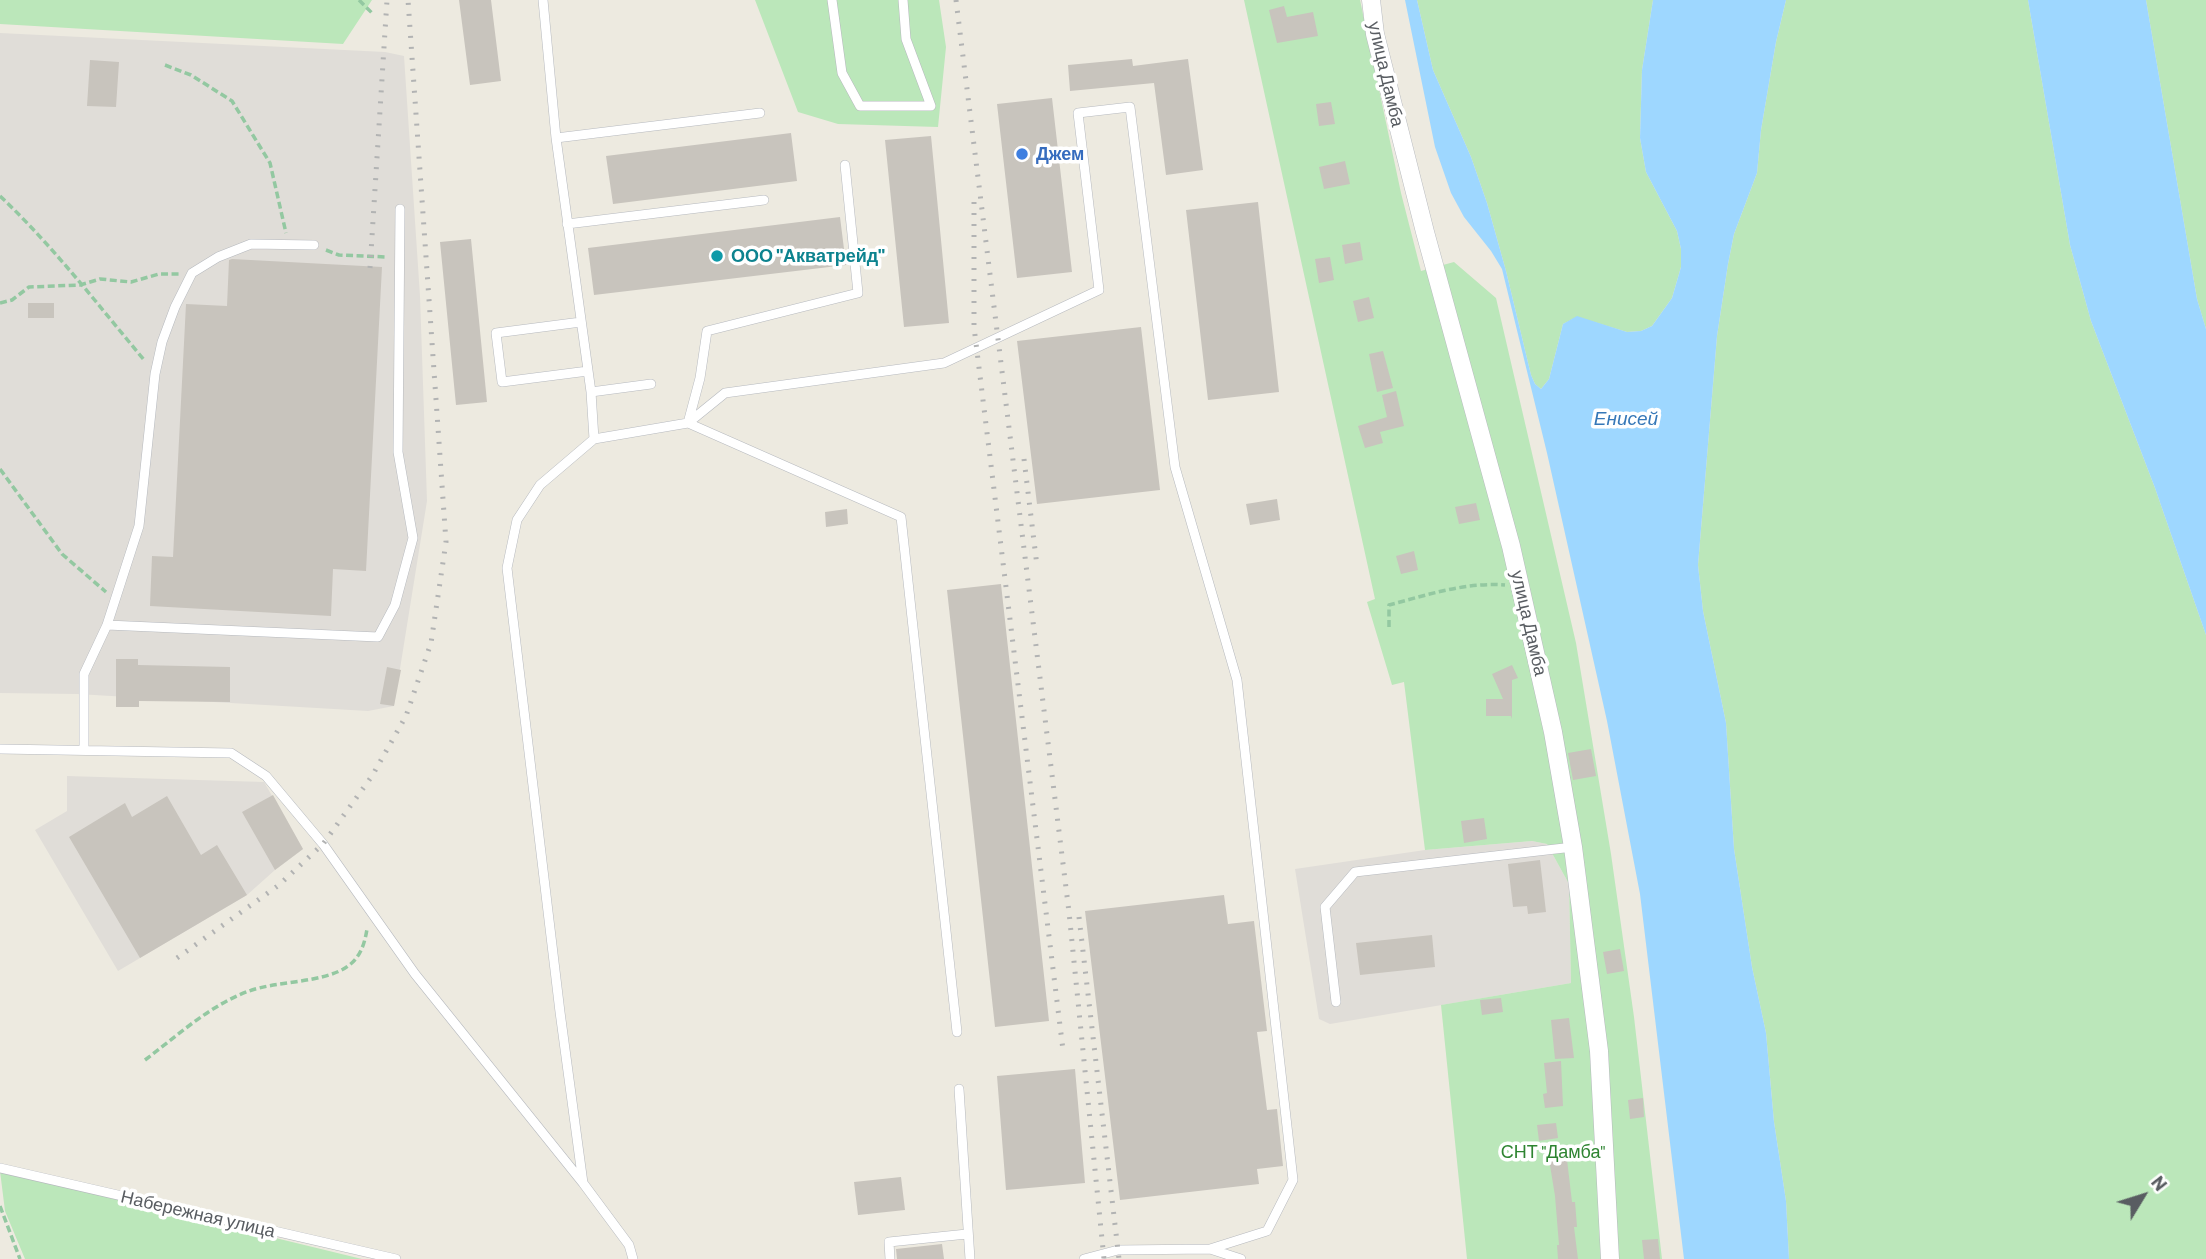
<!DOCTYPE html>
<html>
<head>
<meta charset="utf-8">
<style>
	body { margin:0 }
	#map { position:relative; width:2206px; height:1259px; overflow:hidden; background:#edeae0; font-family:Barlow,sans-serif }
	canvas { display:block }
	.north { position:absolute; left:2108px; top:1161px; width:70px; height:70px; -webkit-text-stroke:5px #fff; paint-order:stroke; rotate:52deg; font-size:19px; font-weight:700; line-height:28px; text-align:center; color:#595d62 }
	.north::after { content:''; display:block; margin:auto; width:24px; height:32px; background:#595d62; clip-path:polygon(50% 0,100% 100%,50% 72%,0 100%) }
</style>
</head>
<body>
<div id="map">
<canvas width="2206" height="1259"></canvas>
<div class="north">N</div>
</div>
<script>
const context = document.querySelector('canvas').getContext('2d');
context.lineJoin = 'round';
function paint(path, color) { context.fillStyle = color; context.fill(path, 'evenodd'); }
function strokePath(path, color, width, dash) { context.strokeStyle = color; context.lineWidth = width; context.lineCap = dash ? 'butt' : 'round'; context.setLineDash(dash || []); context.stroke(path); }
function write(font, color, halo, rows, align = 'center') {
  context.font = font + ' Barlow,sans-serif'; context.lineWidth = 7; context.setLineDash([]); context.textBaseline = 'middle'; context.strokeStyle = halo; context.fillStyle = color; for (const [text, x, y, turn = 0] of rows) {
    context.save(); context.translate(x, y); context.rotate((+turn || 0) * Math.PI / 180); context.textAlign = isNaN(turn) ? turn : align; if (halo) context.strokeText(text, 0, 0); context.fillText(text, 0, 0); context.restore();
  }
}
paint(new Path2D(`
	M 0,33 L 385,52 L 404,56 L 420,296 L 427,501 L 394,706 L 368,711 L 77,694 L 0,693 Z
	M 67,776 L 264,782 L 303,849 L 275,870 L 247,895 L 118,971 L 35,830 L 67,811 Z
	M 1532,841 L 1547,844 L 1569,884 L 1571,983 L 1330,1024 L 1319,1019 L 1295,869 L 1425,850 Z`), '#e0ddd8');
paint(new Path2D(`
	M 0,0 L 372,0 L 343,44 L 0,24 Z
	M 755,0 L 939,0 L 946,47 L 938,127 L 838,124 L 798,112 Z
	M 1244,0 L 1360,0 L 1401,193 L 1421,271 L 1454,262 L 1496,298 L 1576,643 L 1611,854 L 1634,1017 L 1662,1259 L 1467,1259 L 1441,1005 L 1571,983 L 1569,884 L 1547,844 L 1532,841 L 1425,850 L 1404,682 L 1392,685 L 1367,602 L 1375,599 Z
	M 1417,0 L 1653,0 L 1642,70 L 1640,138 L 1646,172 L 1677,231 L 1681,249 L 1681,267 L 1672,298 L 1652,326 L 1641,331 L 1627,332 L 1577,317 L 1563,324 L 1549,379 L 1541,389 L 1535,384 L 1531,375 L 1506,271 L 1487,203 L 1471,157 L 1433,70 Z
	M 1786,0 L 2028,0 L 2070,245 L 2091,321 L 2155,488 L 2206,635 L 2206,1259 L 1789,1259 L 1786,1201 L 1774,1122 L 1766,1033 L 1752,967 L 1734,849 L 1726,723 L 1703,611 L 1698,565 L 1717,336 L 1728,264 L 1734,234 L 1757,173 L 1761,130 L 1776,42 Z
	M 2146,0 L 2206,0 L 2206,329 L 2197,299 Z
	M 0,1171 L 362,1259 L 25,1259 L 5,1211 Z`), '#bbe7ba');
paint(new Path2D(`
	M 1405,0 L 1417,0 L 1433,70 L 1471,157 L 1487,203 L 1506,271 L 1531,375 L 1535,384 L 1541,389 L 1549,379 L 1563,324 L 1577,316 L 1627,332 L 1641,331 L 1652,326 L 1672,298 L 1681,267 L 1681,249 L 1677,231 L 1646,172 L 1640,138 L 1642,70 L 1653,0 L 1786,0 L 1776,42 L 1761,130 L 1757,173 L 1734,234 L 1728,264 L 1717,336 L 1698,565 L 1703,611 L 1726,723 L 1734,849 L 1752,967 L 1766,1033 L 1774,1122 L 1786,1201 L 1789,1259 L 1684,1259 L 1640,894 L 1607,721 L 1547,453 L 1502,269 L 1491,251 L 1464,217 L 1451,193 L 1435,147 Z
	M 2028,0 L 2146,0 L 2197,299 L 2206,329 L 2206,635 L 2155,488 L 2091,321 L 2070,245 Z`), '#9ed7ff');
paint(new Path2D(`
	M 459,0 L 491,0 L 501,81 L 470,85 Z
	M 1284,6 L 1287,17 L 1313,12 L 1318,36 L 1277,43 L 1269,10 Z
	M 1132,59 L 1133,66 L 1188,59 L 1203,170 L 1166,175 L 1154,83 L 1070,91 L 1068,65 Z
	M 90,60 L 119,62 L 116,107 L 87,106 Z
	M 1052,98 L 1072,272 L 1017,278 L 997,104 Z
	M 1331,102 L 1335,124 L 1319,126 L 1316,104 Z
	M 791,133 L 797,181 L 613,204 L 606,156 Z
	M 931,136 L 949,323 L 904,327 L 885,140 Z
	M 1345,161 L 1350,184 L 1324,189 L 1319,167 Z
	M 1258,202 L 1279,392 L 1208,400 L 1186,210 Z
	M 840,217 L 846,265 L 594,295 L 588,248 Z
	M 471,239 L 487,402 L 456,405 L 440,242 Z
	M 1360,242 L 1363,260 L 1345,264 L 1342,245 Z
	M 1330,257 L 1334,280 L 1319,283 L 1315,259 Z
	M 232,259 L 382,267 L 366,571 L 333,569 L 331,616 L 150,606 L 152,556 L 173,557 L 186,304 L 227,306 L 229,260 Z
	M 1369,297 L 1374,318 L 1358,322 L 1353,301 Z
	M 28,303 L 54,303 L 54,318 L 28,318 Z
	M 1141,327 L 1160,490 L 1037,504 L 1017,341 Z
	M 1383,351 L 1393,388 L 1377,392 L 1369,354 Z
	M 1396,391 L 1404,426 L 1380,432 L 1383,443 L 1365,448 L 1358,426 L 1387,417 L 1382,395 Z
	M 1277,499 L 1280,520 L 1250,525 L 1246,504 Z
	M 1476,503 L 1480,520 L 1459,524 L 1455,507 Z
	M 847,509 L 848,524 L 826,527 L 825,512 Z
	M 1414,551 L 1418,570 L 1401,574 L 1396,556 Z
	M 1001,584 L 1049,1021 L 995,1027 L 947,590 Z
	M 116,659 L 138,659 L 138,665 L 230,667 L 230,702 L 139,701 L 139,707 L 116,707 Z
	M 1512,665 L 1518,678 L 1512,680 L 1512,719 L 1511,716 L 1486,716 L 1486,699 L 1503,699 L 1492,674 Z
	M 387,667 L 401,670 L 394,706 L 380,704 Z
	M 1591,749 L 1596,776 L 1573,780 L 1568,753 Z
	M 273,795 L 303,849 L 275,870 L 242,812 Z
	M 167,796 L 201,855 L 217,845 L 247,895 L 140,958 L 69,837 L 125,803 L 132,817 Z
	M 1484,818 L 1487,839 L 1464,843 L 1461,821 Z
	M 1540,860 L 1546,912 L 1528,914 L 1527,906 L 1513,907 L 1508,864 Z
	M 1224,895 L 1228,924 L 1254,921 L 1267,1031 L 1257,1032 L 1267,1110 L 1277,1109 L 1283,1166 L 1257,1169 L 1259,1184 L 1120,1200 L 1085,911 Z
	M 1432,935 L 1435,967 L 1360,975 L 1356,943 Z
	M 1620,949 L 1624,971 L 1607,974 L 1603,952 Z
	M 1501,998 L 1503,1012 L 1482,1015 L 1480,1000 Z
	M 1569,1018 L 1574,1058 L 1555,1059 L 1551,1020 Z
	M 1561,1061 L 1563,1106 L 1545,1108 L 1543,1094 L 1547,1093 L 1544,1063 Z
	M 1075,1069 L 1085,1183 L 1006,1190 L 997,1076 Z
	M 1643,1098 L 1644,1117 L 1630,1119 L 1628,1100 Z
	M 1556,1123 L 1558,1138 L 1539,1141 L 1537,1125 Z
	M 1566,1151 L 1572,1202 L 1575,1202 L 1577,1227 L 1574,1227 L 1578,1259 L 1558,1259 L 1557,1245 L 1559,1245 L 1555,1196 L 1548,1153 Z
	M 901,1177 L 905,1210 L 858,1215 L 854,1182 Z
	M 1658,1239 L 1660,1259 L 1644,1259 L 1642,1240 Z
	M 942,1244 L 944,1259 L 897,1259 L 896,1249 Z`), '#c8c4bd');
const lane = new Path2D(`
	M 543,0 L 556,138 L 591,392 L 594,439 L 540,485 L 517,520 L 507,568 L 560,1012 L 583,1183
	M 832,0 L 842,73 L 860,106 L 931,106 L 906,39 L 903,0
	M 556,138 L 760,113
	M 845,165 L 858,293 L 707,331 L 700,378 L 688,423 L 901,517 L 957,1032
	M 567,224 L 764,200
	M 581,322 L 496,333 L 502,382 L 588,371
	M 591,392 L 651,384
	M 594,439 L 688,423 L 725,393 L 944,363 L 1099,290 L 1078,113 L 1130,107 L 1175,467 L 1237,680 L 1293,1180 L 1267,1231 L 1210,1249
	M 107,625 L 378,637 L 395,605 L 413,538 L 398,452 L 400,209
	M 0,749 L 231,753 L 266,776 L 323,844 L 415,974 L 583,1183 L 629,1245 L 633,1259
	M 84,750 L 84,674 L 107,625 L 139,526 L 155,374 L 162,342 L 175,307 L 192,273 L 218,257 L 251,244 L 314,245
	M 1336,1002 L 1325,907 L 1355,872 L 1573,847
	M 959,1089 L 970,1259
	M 0,1168 L 396,1259
	M 890,1259 L 889,1242 L 967,1234
	M 1084,1259 L 1118,1250 L 1210,1249 L 1241,1259`);
const street = new Path2D(`
	M 1371,0 L 1375,34 L 1425,232 L 1511,546 L 1553,732 L 1573,847 L 1599,1051 L 1610,1259`);
strokePath(lane, '#b6b9be', 10);
strokePath(street, '#b6b9be', 19);
strokePath(new Path2D(`
	M 359,0 L 372,13
	M 165,65 L 191,75 L 232,101 L 270,163 L 286,233
	M 0,196 C 53,246 98,305 145,361
	M 326,250 L 339,255 L 387,257
	M 0,303 L 12,300 L 29,287 L 80,285 L 100,279 L 131,282 L 159,274 L 180,274
	M 0,469 L 62,554 L 106,592
	M 1389,627 L 1389,605 C 1427,595 1465,582 1505,585
	M 145,1060 C 177,1036 210,1005 249,991 C 276,981 325,983 348,966 C 361,957 365,942 367,929
	M 0,1206 L 20,1259`), '#93c8a1', 3.5, [7, 3.5]);
strokePath(lane, '#fff', 9);
strokePath(street, '#fff', 18);
strokePath(new Path2D(`
	M 956,0 L 1069,912 L 1104,1259
	M 974,202 L 974,327 L 1063,1050
	M 370,268 L 387,0
	M 1024,459 L 1037,566
	M 1079,917 L 1119,1259
	M 177,958 L 279,885 L 323,844 L 372,776 L 406,716 L 431,643 L 446,542 L 408,0`), '#b2b3b3', 5, [2, 9]);
for (const [x, y, r, color] of [
	[1022,154,7,"#3f7fe0"],
	[717,256,7,"#0f9aa8"]
]) { const dot = new Path2D(); dot.arc(x, y, r, 0, 2 * Math.PI); context.fillStyle = color; context.fill(dot); strokePath(dot, '#fff', 2.5); }
write('18px', '#595d62', '#fff', [
	["улица Дамба",1386,74,77],
	["улица Дамба",1529,623,77],
	["Набережная улица",198,1214,13]
]);
write('bold 18px', '#366cbe', '#fff', [
	["Джем",1036,154]
], 'left');
write('bold 18px', '#0d838f', '#fff', [
	["ООО \"Акватрейд\"",731,256]
], 'left');
write('18px', '#2e8431', '#fff', [
	["СНТ \"Дамба\"",1553,1152]
]);
write('italic 19px', '#3678b8', '#fff', [
	["Енисей",1626,419]
]);
</script>
</body>
</html>
